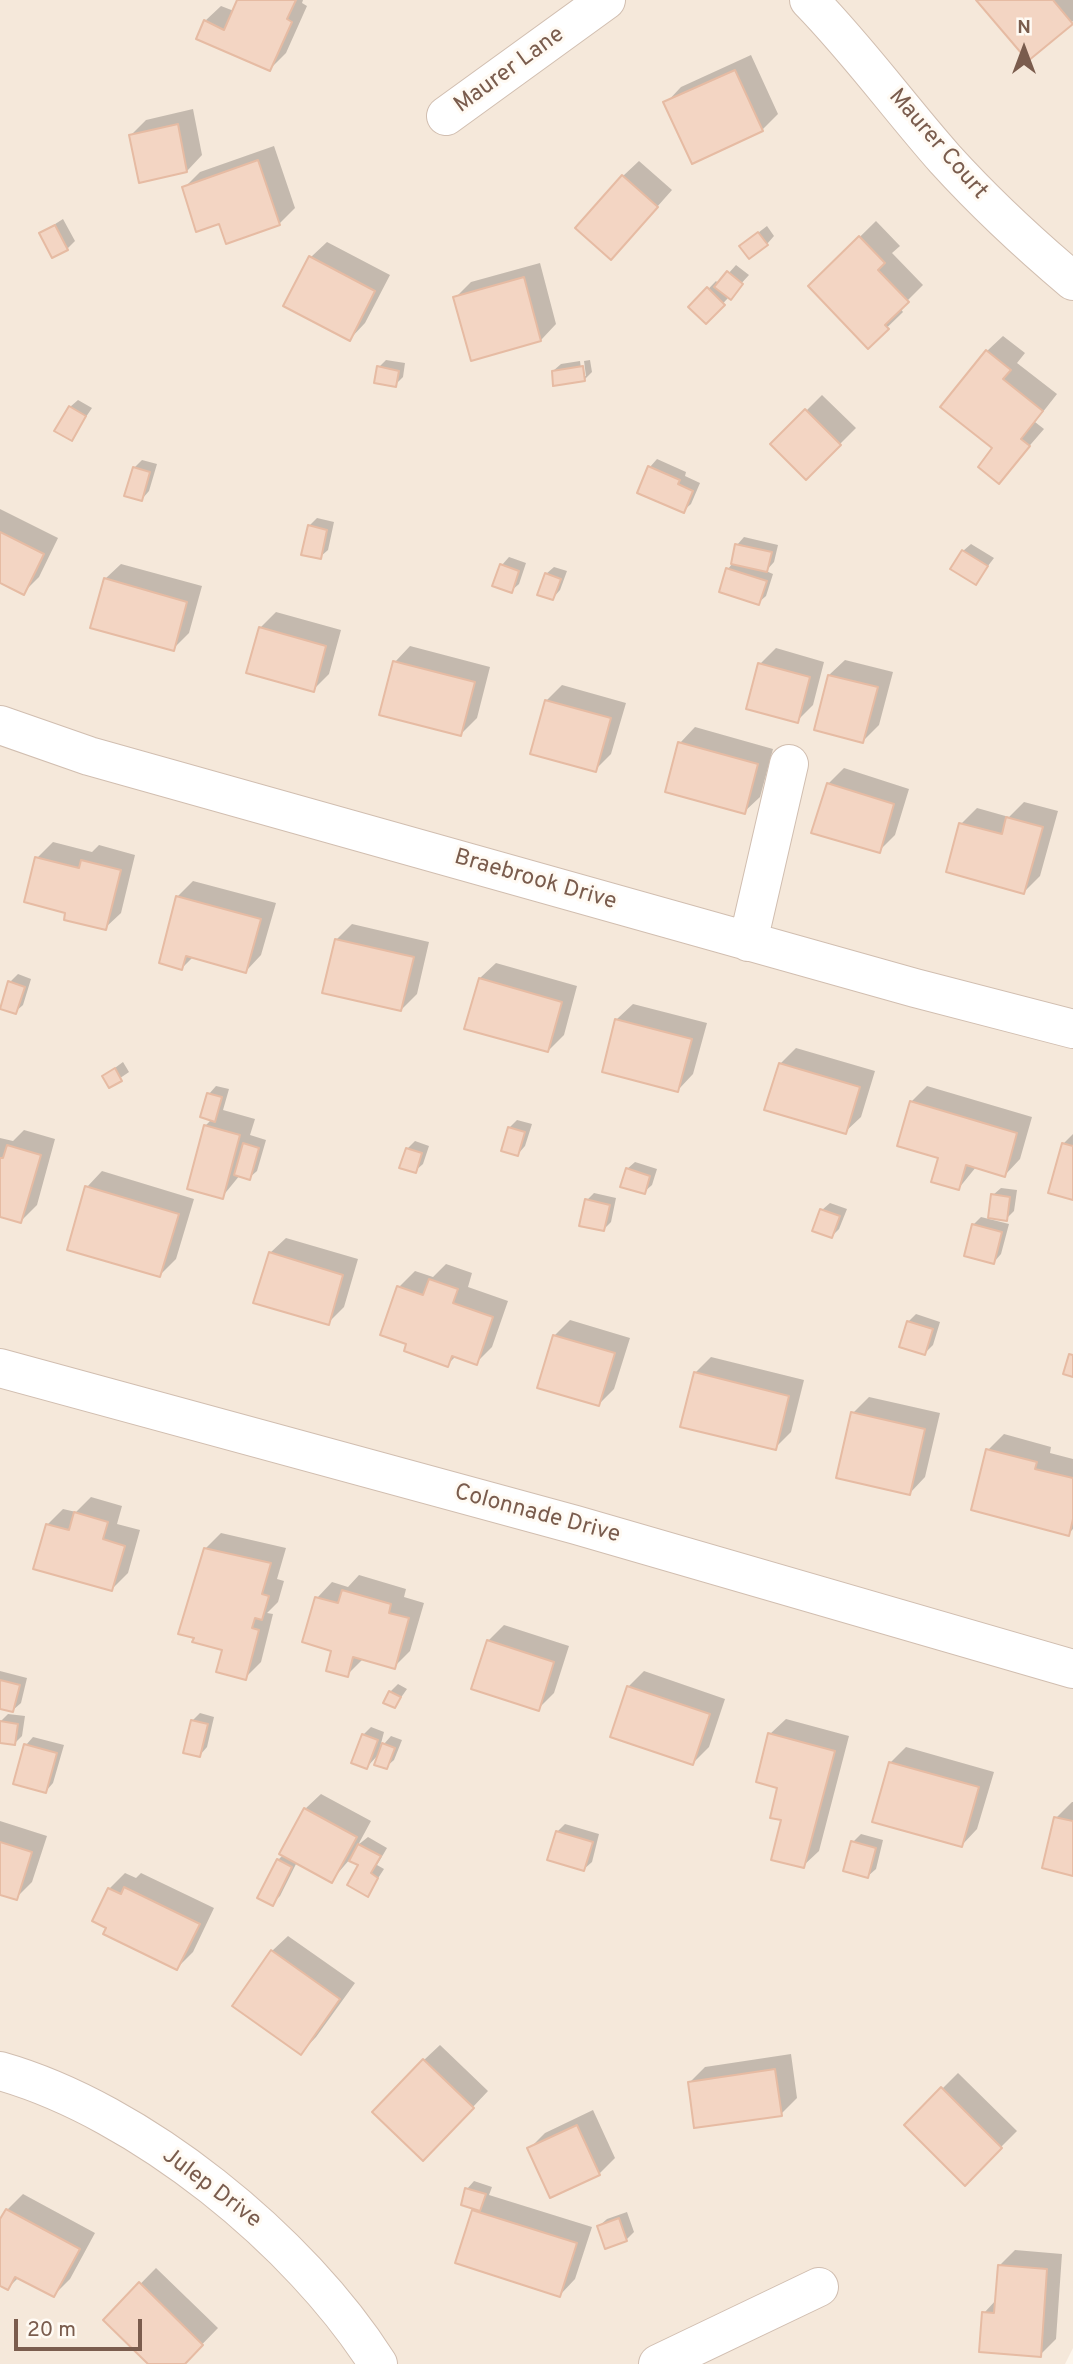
<!DOCTYPE html>
<html>
<head>
<meta charset="utf-8">
<style>
	body { margin:0 }
	#map { position:relative; width:1073px; height:2364px; overflow:hidden; background:#fdf6ec; font-family:Overpass,sans-serif }
	canvas { display:block }
	.north { position:absolute; left:989px; top:14px; width:70px; height:70px; -webkit-text-stroke:5px #fffaf3; paint-order:stroke; rotate:0deg; font-size:19px; font-weight:700; line-height:28px; text-align:center; color:#7a5c4d }
	.north::after { content:''; display:block; margin:auto; width:24px; height:32px; background:#7a5c4d; clip-path:polygon(50% 0,100% 100%,50% 72%,0 100%) }
	.scale { position:absolute; left:14px; top:2319px; width:128px; height:32px; box-sizing:border-box; border:4px solid #7a5c4d; border-top:0; padding-left:9px; font-size:21px; line-height:24px; white-space:nowrap; color:#7a5c4d; -webkit-text-stroke:5px #fffaf3; paint-order:stroke }
</style>
</head>
<body>
<div id="map">
<canvas width="1073" height="2364"></canvas>
<div class="north">N</div>
<div class="scale">20 m</div>
</div>
<script>
const context = document.querySelector('canvas').getContext('2d');
context.lineJoin = 'round';
function paint(path, color) { context.fillStyle = color; context.fill(path, 'evenodd'); }
function strokePath(path, color, width, dash) { context.strokeStyle = color; context.lineWidth = width; context.lineCap = dash ? 'butt' : 'round'; context.setLineDash(dash || []); context.stroke(path); }
function write(font, color, halo, rows, align = 'center') {
  context.font = font + ' Overpass,sans-serif'; context.lineWidth = 6; context.setLineDash([]); context.textBaseline = 'middle'; context.strokeStyle = halo; context.fillStyle = color; for (const [text, x, y, turn = 0] of rows) {
    context.save(); context.translate(x, y); context.rotate((+turn || 0) * Math.PI / 180); context.textAlign = isNaN(turn) ? turn : align; if (halo) context.strokeText(text, 0, 0); context.fillText(text, 0, 0); context.restore();
  }
}
paint(new Path2D(`
	M 0,0 L 1073,0 L 1073,2348 L 1065,2364 L 0,2364 Z`), '#f5e8da');
paint(new Path2D(`
	M 239,0 L 303,0 L 302,3 L 307,6 L 286,53 L 270,69 L 205,21 L 221,6 L 234,11 Z
	M 979,0 L 1073,0 L 1073,21 L 1028,59 Z
	M 751,55 L 778,114 L 762,130 L 666,103 L 681,87 Z
	M 193,109 L 202,155 L 187,171 L 131,135 L 146,120 Z
	M 274,146 L 295,208 L 279,224 L 220,222 L 184,188 L 200,172 Z
	M 639,161 L 672,190 L 626,242 L 623,176 Z
	M 63,219 L 75,241 L 67,249 L 41,233 Z
	M 876,221 L 900,246 L 892,253 L 923,285 L 900,308 L 903,312 L 868,346 L 810,286 Z
	M 767,226 L 774,236 L 767,244 L 741,246 Z
	M 327,242 L 390,275 L 365,323 L 350,339 L 311,257 Z
	M 540,263 L 556,324 L 541,340 L 455,298 L 471,282 Z
	M 736,265 L 749,275 L 706,322 L 691,307 L 716,281 L 719,284 Z
	M 1003,336 L 1025,353 L 1017,363 L 1057,394 L 1035,422 L 1044,429 L 999,481 L 987,351 Z
	M 386,360 L 405,363 L 403,377 L 395,385 L 379,367 Z
	M 590,360 L 592,372 L 584,380 L 553,371 L 561,364 L 580,361 L 582,376 L 586,376 L 584,361 Z
	M 822,395 L 856,428 L 806,478 L 773,444 Z
	M 78,400 L 92,408 L 71,439 L 70,407 Z
	M 657,459 L 686,472 L 685,476 L 700,483 L 691,504 L 683,511 L 650,467 Z
	M 142,460 L 157,464 L 149,491 L 142,499 L 134,468 Z
	M 0,509 L 58,538 L 39,577 L 23,593 L 0,581 Z
	M 317,518 L 334,522 L 328,550 L 320,557 L 309,526 Z
	M 744,537 L 778,545 L 774,562 L 766,571 L 773,574 L 766,596 L 758,603 L 728,569 L 732,564 L 737,545 Z
	M 971,544 L 994,558 L 975,583 L 963,551 Z
	M 509,557 L 526,563 L 519,584 L 511,591 L 494,585 L 502,565 Z
	M 121,564 L 202,586 L 189,633 L 173,649 L 105,579 Z
	M 554,567 L 567,571 L 560,590 L 553,598 L 546,574 Z
	M 276,612 L 341,630 L 329,674 L 313,690 L 260,628 Z
	M 410,646 L 490,667 L 477,718 L 461,734 L 395,662 Z
	M 776,648 L 824,662 L 813,705 L 797,721 L 760,664 Z
	M 845,660 L 893,672 L 879,725 L 863,741 L 829,675 Z
	M 562,685 L 626,703 L 611,754 L 595,770 L 546,701 Z
	M 695,727 L 773,749 L 760,797 L 744,812 L 680,743 Z
	M 844,768 L 909,789 L 895,835 L 879,851 L 828,784 Z
	M 1024,802 L 1058,811 L 1040,876 L 1024,892 L 961,824 L 977,808 L 1009,817 Z
	M 53,842 L 92,852 L 99,845 L 135,855 L 121,913 L 105,928 L 68,912 L 37,858 Z
	M 193,881 L 276,903 L 261,955 L 246,971 L 194,956 L 182,968 L 177,897 Z
	M 352,924 L 429,942 L 417,994 L 401,1010 L 336,940 Z
	M 496,963 L 577,986 L 564,1035 L 548,1051 L 480,978 Z
	M 18,974 L 31,979 L 23,1005 L 15,1012 L 10,982 Z
	M 633,1004 L 707,1023 L 693,1074 L 678,1090 L 604,1070 L 617,1019 Z
	M 796,1048 L 875,1071 L 861,1117 L 845,1132 L 780,1064 Z
	M 123,1062 L 129,1072 L 110,1085 L 104,1076 Z
	M 216,1086 L 229,1089 L 223,1110 L 255,1119 L 250,1135 L 266,1140 L 257,1171 L 249,1178 L 240,1175 L 222,1197 L 189,1188 L 206,1125 L 212,1119 L 209,1094 Z
	M 927,1086 L 1032,1117 L 1020,1159 L 1005,1175 L 976,1167 L 959,1188 L 911,1102 Z
	M 517,1120 L 532,1124 L 525,1146 L 518,1154 L 509,1128 Z
	M 24,1130 L 55,1139 L 37,1205 L 21,1221 L 0,1215 L 0,1138 L 13,1141 Z
	M 1073,1134 L 1073,1198 L 1063,1144 Z
	M 415,1141 L 429,1146 L 423,1164 L 415,1171 L 407,1149 Z
	M 635,1162 L 657,1169 L 652,1185 L 644,1192 L 627,1169 Z
	M 102,1171 L 194,1199 L 176,1259 L 160,1275 L 87,1187 Z
	M 1001,1188 L 1017,1190 L 1014,1211 L 1006,1219 L 993,1195 Z
	M 594,1193 L 616,1198 L 611,1222 L 604,1229 L 587,1200 Z
	M 830,1203 L 847,1209 L 839,1229 L 832,1236 L 822,1210 Z
	M 981,1217 L 1009,1224 L 1001,1254 L 994,1262 L 973,1225 Z
	M 286,1238 L 358,1259 L 344,1307 L 328,1323 L 270,1253 Z
	M 446,1264 L 472,1273 L 468,1287 L 508,1301 L 492,1347 L 476,1363 L 457,1355 L 447,1365 L 408,1343 L 382,1334 L 399,1287 L 415,1271 L 433,1277 Z
	M 916,1314 L 940,1322 L 933,1345 L 925,1353 L 908,1322 Z
	M 570,1320 L 630,1338 L 614,1389 L 599,1404 L 554,1336 Z
	M 711,1357 L 804,1380 L 791,1432 L 775,1448 L 695,1373 Z
	M 869,1397 L 940,1413 L 925,1477 L 910,1493 L 853,1413 Z
	M 1004,1434 L 1051,1447 L 1050,1453 L 1073,1459 L 1073,1529 L 1068,1534 L 988,1450 Z
	M 91,1497 L 122,1506 L 117,1524 L 140,1530 L 128,1573 L 112,1589 L 47,1525 L 63,1509 L 76,1512 Z
	M 221,1533 L 286,1548 L 277,1579 L 284,1581 L 278,1602 L 267,1613 L 273,1614 L 261,1662 L 245,1678 L 225,1649 L 205,1549 Z
	M 359,1575 L 406,1589 L 404,1597 L 424,1603 L 410,1651 L 394,1667 L 364,1658 L 347,1675 L 333,1650 L 317,1598 L 332,1582 L 348,1587 Z
	M 504,1625 L 569,1646 L 554,1693 L 538,1709 L 488,1641 Z
	M 0,1671 L 27,1678 L 21,1703 L 13,1710 L 0,1707 Z
	M 644,1671 L 725,1699 L 709,1747 L 693,1763 L 628,1687 Z
	M 398,1684 L 407,1689 L 395,1706 L 390,1692 Z
	M 200,1713 L 214,1717 L 207,1747 L 200,1755 L 192,1721 Z
	M 8,1714 L 25,1716 L 22,1736 L 14,1744 L 0,1741 L 0,1722 Z
	M 786,1719 L 849,1736 L 819,1851 L 803,1866 L 784,1819 L 770,1734 Z
	M 371,1727 L 384,1732 L 378,1755 L 367,1767 L 363,1735 Z
	M 391,1736 L 402,1740 L 394,1760 L 386,1767 L 376,1764 L 384,1744 Z
	M 33,1737 L 64,1745 L 53,1783 L 46,1791 L 26,1745 Z
	M 906,1747 L 994,1772 L 977,1829 L 962,1845 L 890,1763 Z
	M 321,1794 L 371,1821 L 358,1845 L 368,1837 L 387,1848 L 377,1865 L 384,1869 L 367,1895 L 360,1864 L 350,1859 L 332,1880 L 297,1862 L 280,1896 L 272,1904 L 278,1860 L 284,1854 L 305,1809 Z
	M 1072,1802 L 1073,1802 L 1073,1874 L 1056,1818 Z
	M 0,1821 L 47,1836 L 32,1882 L 16,1898 L 0,1893 Z
	M 565,1824 L 599,1834 L 592,1862 L 584,1869 L 557,1832 Z
	M 861,1834 L 883,1840 L 876,1869 L 868,1876 L 853,1842 Z
	M 125,1873 L 136,1878 L 141,1873 L 214,1908 L 193,1952 L 177,1968 L 108,1927 L 109,1889 Z
	M 288,1936 L 355,1983 L 316,2037 L 301,2053 L 272,1951 Z
	M 440,2045 L 488,2091 L 439,2143 L 424,2060 Z
	M 791,2054 L 797,2098 L 781,2114 L 690,2082 L 705,2067 Z
	M 958,2073 L 1017,2131 L 965,2183 L 906,2125 Z
	M 593,2110 L 615,2158 L 599,2174 L 529,2149 L 545,2133 Z
	M 474,2181 L 492,2187 L 489,2195 L 592,2227 L 575,2279 L 560,2295 L 474,2211 L 477,2208 L 467,2189 Z
	M 23,2194 L 95,2233 L 70,2279 L 54,2295 L 19,2277 L 8,2288 L 0,2284 L 0,2223 L 7,2210 Z
	M 627,2212 L 634,2232 L 626,2240 L 599,2226 L 607,2219 Z
	M 1015,2250 L 1062,2254 L 1056,2339 L 1040,2355 L 984,2313 L 997,2299 L 999,2266 Z
	M 156,2268 L 218,2328 L 183,2364 L 150,2364 L 105,2320 Z`), '#0003');
const building = new Path2D(`
	M 237,0 L 296,0 L 287,19 L 292,22 L 270,71 L 196,39 L 204,20 L 224,30 Z
	M 976,0 L 1053,0 L 1073,24 L 1028,61 Z
	M 735,70 L 763,131 L 692,164 L 663,102 Z
	M 178,124 L 187,172 L 139,183 L 129,135 Z
	M 258,160 L 280,225 L 226,244 L 219,224 L 196,232 L 182,187 Z
	M 622,175 L 658,207 L 611,260 L 575,228 Z
	M 55,225 L 68,250 L 52,258 L 39,233 Z
	M 758,232 L 768,245 L 749,259 L 739,246 Z
	M 859,236 L 885,263 L 878,270 L 909,302 L 885,325 L 889,329 L 868,349 L 808,286 Z
	M 309,256 L 375,291 L 350,341 L 283,306 Z
	M 727,271 L 743,284 L 731,300 L 714,287 Z
	M 524,277 L 541,341 L 471,361 L 453,297 Z
	M 707,287 L 725,305 L 706,324 L 688,307 Z
	M 986,350 L 1011,370 L 1003,379 L 1043,411 L 1021,439 L 1030,446 L 999,484 L 978,467 L 992,448 L 940,407 Z
	M 377,366 L 399,371 L 396,387 L 374,383 Z
	M 583,366 L 585,381 L 553,386 L 552,371 Z
	M 69,406 L 86,416 L 72,441 L 54,431 Z
	M 805,409 L 841,445 L 806,480 L 770,444 Z
	M 648,466 L 680,480 L 678,484 L 693,491 L 684,513 L 637,493 Z
	M 133,467 L 150,472 L 142,501 L 124,496 Z
	M 308,525 L 327,530 L 321,559 L 301,555 Z
	M 0,532 L 44,554 L 24,595 L 0,583 Z
	M 735,544 L 772,552 L 767,572 L 731,564 Z
	M 962,550 L 988,566 L 976,585 L 950,569 Z
	M 500,564 L 519,571 L 512,593 L 492,586 Z
	M 726,568 L 767,581 L 759,605 L 719,592 Z
	M 545,573 L 561,579 L 553,600 L 537,595 Z
	M 104,578 L 187,602 L 174,651 L 90,628 Z
	M 259,627 L 326,646 L 314,692 L 246,673 Z
	M 393,661 L 475,682 L 461,736 L 379,715 Z
	M 758,663 L 810,677 L 798,723 L 746,709 Z
	M 828,675 L 878,687 L 863,743 L 814,730 Z
	M 545,700 L 611,718 L 596,772 L 530,754 Z
	M 678,742 L 758,764 L 745,814 L 665,792 Z
	M 827,783 L 894,804 L 880,853 L 811,833 Z
	M 1006,817 L 1043,827 L 1024,894 L 946,872 L 959,823 L 1002,834 Z
	M 35,857 L 79,868 L 81,860 L 121,870 L 106,930 L 64,920 L 65,913 L 24,902 Z
	M 176,896 L 261,919 L 246,973 L 186,956 L 182,970 L 159,963 Z
	M 335,939 L 414,957 L 401,1011 L 322,993 Z
	M 479,978 L 562,1002 L 548,1052 L 464,1029 Z
	M 8,981 L 25,987 L 16,1014 L 0,1009 Z
	M 615,1019 L 692,1039 L 678,1092 L 602,1072 Z
	M 779,1063 L 860,1087 L 846,1134 L 764,1110 Z
	M 115,1068 L 122,1081 L 109,1088 L 102,1076 Z
	M 207,1093 L 222,1097 L 215,1122 L 200,1117 Z
	M 910,1101 L 1017,1133 L 1005,1177 L 966,1165 L 959,1190 L 931,1182 L 938,1158 L 897,1146 Z
	M 204,1125 L 240,1135 L 223,1199 L 187,1189 Z
	M 508,1127 L 525,1132 L 518,1156 L 501,1151 Z
	M 243,1143 L 259,1148 L 250,1180 L 234,1175 Z
	M 1062,1143 L 1073,1146 L 1073,1200 L 1048,1193 Z
	M 7,1145 L 41,1155 L 21,1223 L 0,1217 L 0,1158 L 3,1158 Z
	M 406,1148 L 422,1153 L 416,1173 L 399,1168 Z
	M 626,1168 L 650,1176 L 645,1194 L 620,1187 Z
	M 85,1186 L 179,1214 L 160,1277 L 67,1250 Z
	M 991,1194 L 1010,1197 L 1007,1221 L 988,1218 Z
	M 585,1199 L 610,1205 L 604,1231 L 579,1226 Z
	M 820,1209 L 840,1216 L 832,1238 L 812,1231 Z
	M 972,1224 L 1002,1232 L 994,1264 L 964,1256 Z
	M 269,1252 L 343,1275 L 329,1325 L 253,1303 Z
	M 429,1279 L 458,1289 L 453,1303 L 493,1317 L 477,1365 L 452,1356 L 448,1367 L 404,1351 L 406,1344 L 380,1335 L 397,1286 L 423,1295 Z
	M 907,1321 L 933,1329 L 925,1355 L 899,1347 Z
	M 553,1335 L 615,1353 L 599,1406 L 537,1388 Z
	M 1069,1354 L 1073,1355 L 1073,1377 L 1063,1374 Z
	M 694,1372 L 789,1396 L 776,1450 L 680,1427 Z
	M 851,1412 L 925,1429 L 910,1495 L 836,1478 Z
	M 986,1449 L 1037,1462 L 1035,1469 L 1073,1478 L 1073,1519 L 1069,1536 L 971,1510 Z
	M 74,1512 L 108,1522 L 103,1539 L 125,1546 L 112,1591 L 33,1569 L 46,1524 L 69,1530 Z
	M 204,1548 L 271,1563 L 262,1594 L 269,1596 L 262,1620 L 255,1618 L 252,1628 L 259,1630 L 246,1680 L 216,1672 L 222,1650 L 192,1642 L 194,1638 L 178,1634 Z
	M 342,1590 L 391,1604 L 389,1613 L 409,1618 L 395,1669 L 353,1657 L 348,1677 L 326,1671 L 331,1651 L 302,1642 L 315,1597 L 338,1603 Z
	M 487,1640 L 554,1662 L 539,1711 L 471,1689 Z
	M 0,1680 L 20,1685 L 13,1712 L 0,1709 Z
	M 627,1686 L 710,1714 L 693,1765 L 610,1737 Z
	M 389,1691 L 401,1697 L 395,1708 L 383,1703 Z
	M 191,1720 L 208,1724 L 200,1757 L 183,1753 Z
	M 0,1721 L 18,1724 L 15,1745 L 0,1743 Z
	M 768,1733 L 835,1751 L 804,1868 L 771,1860 L 781,1820 L 770,1818 L 777,1788 L 756,1782 Z
	M 362,1734 L 378,1740 L 367,1769 L 351,1763 Z
	M 382,1743 L 395,1748 L 387,1769 L 374,1765 Z
	M 24,1744 L 57,1753 L 46,1793 L 13,1784 Z
	M 889,1762 L 979,1787 L 962,1847 L 872,1822 Z
	M 304,1808 L 357,1837 L 332,1883 L 279,1854 Z
	M 1054,1817 L 1073,1821 L 1073,1876 L 1042,1868 Z
	M 556,1831 L 593,1842 L 584,1871 L 547,1860 Z
	M 851,1841 L 876,1848 L 868,1878 L 843,1871 Z
	M 0,1842 L 32,1852 L 17,1900 L 0,1895 Z
	M 358,1844 L 381,1856 L 371,1873 L 378,1878 L 368,1897 L 347,1885 L 358,1865 L 349,1861 Z
	M 277,1859 L 292,1867 L 273,1906 L 257,1898 Z
	M 124,1887 L 200,1924 L 177,1970 L 103,1934 L 106,1928 L 92,1921 L 108,1888 L 121,1894 Z
	M 271,1950 L 340,1999 L 301,2055 L 232,2006 Z
	M 423,2059 L 474,2108 L 423,2161 L 372,2112 Z
	M 775,2069 L 782,2116 L 694,2128 L 688,2082 Z
	M 941,2087 L 1002,2148 L 965,2186 L 904,2125 Z
	M 577,2125 L 600,2175 L 550,2198 L 527,2148 Z
	M 465,2188 L 486,2194 L 480,2211 L 461,2205 Z
	M 6,2209 L 80,2249 L 54,2297 L 15,2277 L 8,2290 L 0,2286 L 0,2219 Z
	M 472,2210 L 577,2243 L 560,2297 L 455,2263 Z
	M 619,2218 L 627,2241 L 605,2249 L 597,2226 Z
	M 998,2265 L 1047,2269 L 1041,2357 L 979,2352 L 982,2312 L 994,2313 Z
	M 139,2282 L 203,2345 L 185,2364 L 148,2364 L 103,2320 Z`);
paint(building, '#f3d5c3');
strokePath(building, '#e6bba3', 2);
const minor = new Path2D(`
	M 809,0 C 858,50 899,107 945,159 C 985,203 1028,243 1073,281
	M 446,116 L 606,0
	M 0,725 L 89,756 L 915,988 L 1073,1029
	M 748,942 L 789,764
	M 0,1368 L 576,1525 L 1073,1669
	M 0,2071 C 141,2111 300,2241 378,2364
	M 658,2364 L 819,2287`);
strokePath(minor, '#d1beb0', 40);
strokePath(minor, '#fff', 38);
write('23px', '#7a5c4d', '#fffaf3', [
	["Maurer Lane",510,71,-36],
	["Maurer Court",937,145,49],
	["Braebrook Drive",535,881,16],
	["Colonnade Drive",537,1515,15],
	["Julep Drive",211,2189,37]
]);
</script>
</body>
</html>
